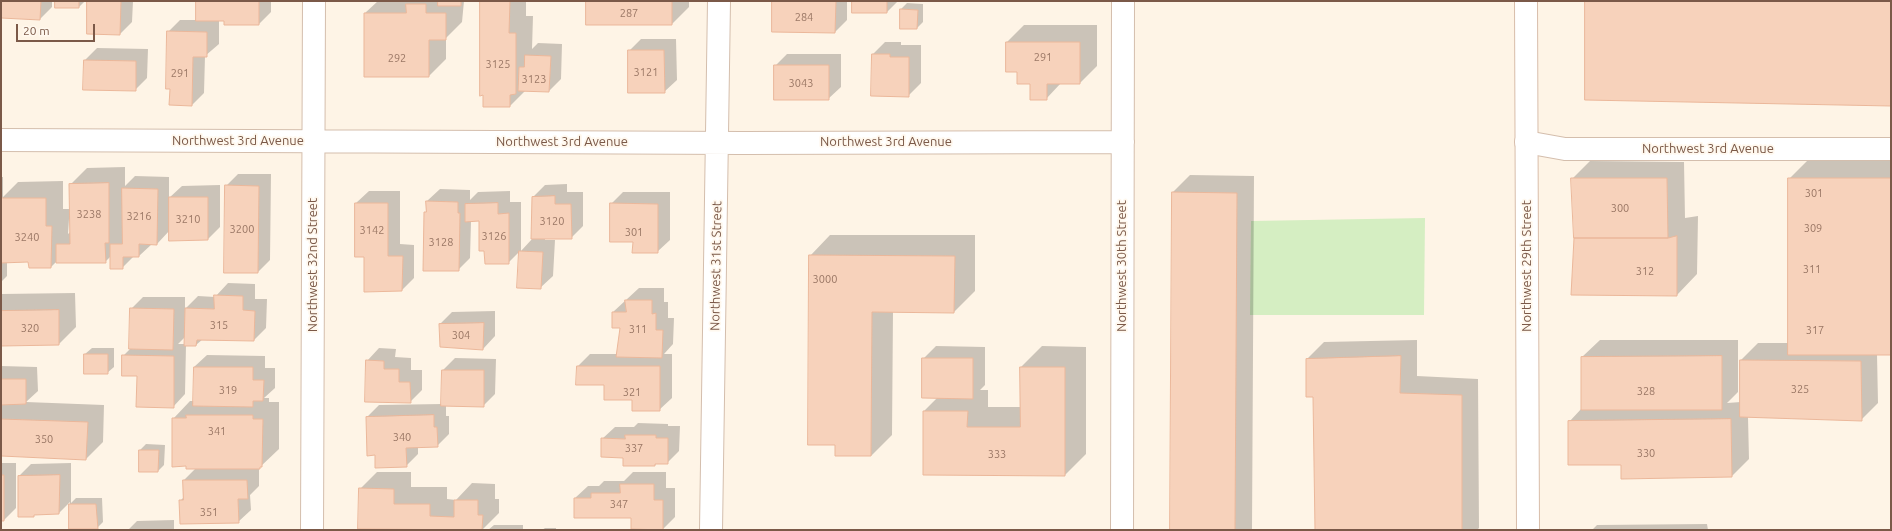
<!DOCTYPE html>
<html>
<head>
<meta charset="utf-8">
<style>
	body { margin:0 }
	#map { position:relative; width:1892px; height:531px; overflow:hidden; background:#fef4e6; font-family:Ubuntu,sans-serif }
	canvas { display:block }
	.frame { position:absolute; inset:0; border:2px solid #7b5948; pointer-events:none }
	.scale { position:absolute; left:16px; top:24px; width:79px; height:18px; box-sizing:border-box; border:2px solid #7b5948; border-top:0; padding-left:5px; font-size:12px; line-height:14px; white-space:nowrap; color:#7b5948; -webkit-text-stroke:3px #fff8ee; paint-order:stroke }
</style>
</head>
<body>
<div id="map">
<canvas width="1892" height="531"></canvas>
<div class="frame"></div>
<div class="scale">20 m</div>
</div>
<script>
const context = document.querySelector('canvas').getContext('2d');
context.lineJoin = 'round';
function paint(path, color) { context.fillStyle = color; context.fill(path, 'evenodd'); }
function strokePath(path, color, width, dash) { context.strokeStyle = color; context.lineWidth = width; context.lineCap = dash ? 'butt' : 'round'; context.setLineDash(dash || []); context.stroke(path); }
function write(font, color, halo, rows, align = 'center') {
  context.font = font + ' Ubuntu,sans-serif'; context.lineWidth = 3.5; context.setLineDash([]); context.textBaseline = 'middle'; context.strokeStyle = halo; context.fillStyle = color; for (const [text, x, y, turn = 0] of rows) {
    context.save(); context.translate(x, y); context.rotate((+turn || 0) * Math.PI / 180); context.textAlign = isNaN(turn) ? turn : align; if (halo) context.strokeText(text, 0, 0); context.fillText(text, 0, 0); context.restore();
  }
}
paint(new Path2D(`
	M 1425,218 L 1424,315 L 1250,315 L 1251,221 Z`), '#d5eec2');
paint(new Path2D(`
	M 1,1 L 52,1 L 52,7 L 40,19 L 1,17 Z
	M 56,1 L 85,1 L 79,7 Z
	M 88,1 L 133,1 L 132,22 L 120,34 L 88,33 Z
	M 197,1 L 271,1 L 271,12 L 259,24 L 219,20 L 219,44 L 205,56 L 204,93 L 192,105 L 171,88 L 168,32 L 180,20 L 197,20 Z
	M 378,1 L 464,1 L 462,22 L 446,38 L 446,59 L 429,76 L 365,13 Z
	M 481,1 L 526,1 L 526,16 L 533,16 L 532,49 L 538,43 L 562,44 L 561,79 L 549,91 L 526,90 L 510,106 L 484,94 Z
	M 587,1 L 689,1 L 689,7 L 672,24 Z
	M 773,1 L 847,1 L 847,20 L 835,32 Z
	M 853,1 L 898,1 L 887,12 Z
	M 907,3 L 923,4 L 923,22 L 917,28 L 901,9 Z
	M 1024,25 L 1097,25 L 1097,66 L 1080,83 L 1061,83 L 1046,99 L 1018,71 L 1007,42 Z
	M 641,39 L 676,39 L 677,80 L 664,92 L 629,51 Z
	M 885,42 L 901,42 L 901,45 L 921,45 L 921,83 L 908,96 L 873,54 Z
	M 97,48 L 148,49 L 147,78 L 135,90 L 84,89 L 85,60 Z
	M 787,54 L 841,54 L 841,87 L 828,99 L 775,66 Z
	M 1810,158 L 1891,158 L 1891,354 L 1877,354 L 1878,403 L 1861,420 L 1748,417 L 1749,459 L 1732,476 L 1622,464 L 1569,422 L 1582,408 L 1582,357 L 1600,340 L 1738,340 L 1738,392 L 1727,403 L 1741,402 L 1741,360 L 1758,343 L 1789,343 L 1789,179 Z
	M 1590,161 L 1684,162 L 1685,218 L 1698,216 L 1697,274 L 1677,295 L 1575,237 L 1572,179 Z
	M 125,167 L 125,186 L 135,176 L 169,177 L 169,198 L 182,186 L 220,185 L 220,227 L 208,239 L 170,230 L 157,244 L 152,244 L 139,256 L 134,256 L 122,268 L 111,256 L 105,262 L 57,261 L 51,267 L 29,261 L 7,262 L 7,276 L 1,282 L 1,177 L 3,177 L 3,197 L 18,182 L 63,181 L 63,209 L 70,209 L 70,185 L 87,168 ZM 69,219 L 71,219 L 71,231 L 68,234 Z
	M 238,174 L 271,174 L 270,260 L 258,272 L 226,186 Z
	M 1190,175 L 1254,176 L 1252,530 L 1171,530 L 1173,192 Z
	M 567,184 L 567,192 L 583,192 L 583,226 L 571,238 L 545,238 L 545,240 L 555,240 L 553,276 L 540,288 L 520,251 L 508,263 L 485,249 L 480,220 L 471,221 L 470,258 L 458,270 L 425,213 L 427,211 L 427,201 L 440,189 L 470,190 L 470,200 L 478,192 L 510,191 L 510,202 L 521,202 L 521,251 L 532,239 L 533,197 L 545,185 Z
	M 369,191 L 400,191 L 400,244 L 414,245 L 414,278 L 402,290 L 365,256 L 356,203 Z
	M 623,192 L 670,192 L 670,240 L 657,252 L 634,241 L 611,204 Z
	M 830,235 L 975,235 L 975,291 L 954,312 L 893,311 L 892,435 L 871,456 L 836,444 L 810,256 Z
	M 228,283 L 255,284 L 255,299 L 267,299 L 266,328 L 254,340 L 203,339 L 196,345 L 186,345 L 185,394 L 173,407 L 138,375 L 123,356 L 130,349 L 131,309 L 143,297 L 185,297 L 185,309 L 198,296 L 215,297 ZM 185,337 L 185,344 L 178,344 Z
	M 639,288 L 664,288 L 664,302 L 668,302 L 668,318 L 674,318 L 673,344 L 664,354 L 672,354 L 672,398 L 659,410 L 605,384 L 578,366 L 590,354 L 618,354 L 621,327 L 613,312 Z
	M 75,293 L 76,327 L 59,344 L 1,345 L 1,294 Z
	M 495,311 L 495,336 L 483,349 L 441,346 L 440,324 L 452,312 Z
	M 1417,340 L 1417,376 L 1478,379 L 1479,528 L 1477,530 L 1316,530 L 1314,395 L 1307,396 L 1307,359 L 1324,342 Z
	M 936,346 L 985,347 L 985,385 L 980,390 L 988,390 L 988,407 L 1021,407 L 1021,367 L 1042,346 L 1086,347 L 1086,454 L 1065,475 L 924,411 L 938,397 L 923,359 Z
	M 92,348 L 114,348 L 114,367 L 107,373 L 85,354 Z
	M 379,348 L 396,349 L 395,357 L 411,358 L 411,370 L 422,370 L 422,390 L 410,402 L 367,361 Z
	M 207,355 L 265,356 L 265,368 L 275,368 L 275,388 L 264,398 L 269,398 L 269,402 L 279,402 L 279,449 L 259,468 L 259,486 L 250,495 L 251,510 L 238,522 L 180,501 L 184,497 L 184,480 L 196,468 L 173,419 L 190,401 L 194,401 L 194,367 Z
	M 455,358 L 496,359 L 495,394 L 483,406 L 446,405 L 446,416 L 449,416 L 449,434 L 437,446 L 418,447 L 418,454 L 406,466 L 376,454 L 367,417 L 379,405 L 442,404 L 443,370 Z
	M 1,366 L 37,367 L 38,391 L 26,402 L 104,405 L 103,442 L 86,459 L 1,455 Z
	M 638,423 L 668,424 L 668,426 L 680,426 L 679,451 L 667,463 L 657,463 L 655,465 L 625,457 L 602,439 L 615,427 L 634,427 Z
	M 146,444 L 165,445 L 164,465 L 158,471 L 140,450 Z
	M 1,463 L 16,463 L 16,508 L 4,520 L 1,520 Z
	M 71,463 L 71,503 L 76,498 L 102,498 L 103,522 L 97,528 L 70,528 L 70,502 L 59,513 L 19,516 L 19,476 L 31,464 Z
	M 377,472 L 411,472 L 411,487 L 447,487 L 447,499 L 456,500 L 472,483 L 495,484 L 495,499 L 499,499 L 499,513 L 482,530 L 359,528 L 360,489 Z
	M 633,472 L 666,472 L 666,488 L 675,488 L 675,517 L 663,529 L 575,498 L 588,486 L 599,486 L 604,481 L 624,481 Z
	M 174,520 L 174,530 L 128,530 L 137,521 Z
	M 1707,524 L 1708,530 L 1592,530 L 1597,525 Z
	M 494,525 L 523,525 L 523,530 L 488,530 Z
	M 545,528 L 556,528 L 556,530 L 542,530 Z`), '#0003');
const building = new Path2D(`
	M 1,1 L 41,1 L 40,20 L 1,18 Z
	M 55,1 L 79,1 L 79,8 L 55,8 Z
	M 87,1 L 121,1 L 120,35 L 87,34 Z
	M 196,1 L 259,1 L 259,25 L 224,25 L 224,21 L 196,21 Z
	M 438,1 L 461,1 L 461,6 L 438,6 Z
	M 480,1 L 510,1 L 509,33 L 516,33 L 516,94 L 510,95 L 510,107 L 483,107 L 483,95 L 480,96 Z
	M 586,1 L 672,1 L 672,25 L 586,25 Z
	M 772,1 L 836,1 L 835,33 L 772,32 Z
	M 852,1 L 887,1 L 887,13 L 852,13 Z
	M 1585,1 L 1891,1 L 1891,106 L 1585,100 Z
	M 406,4 L 426,4 L 426,13 L 446,13 L 446,40 L 429,40 L 429,77 L 364,77 L 364,13 L 406,13 Z
	M 900,9 L 918,10 L 917,29 L 900,29 Z
	M 167,31 L 207,32 L 207,57 L 193,57 L 192,106 L 169,105 L 170,89 L 166,89 Z
	M 1006,42 L 1080,42 L 1080,84 L 1047,84 L 1047,100 L 1030,100 L 1030,84 L 1017,84 L 1017,72 L 1006,72 Z
	M 628,50 L 664,50 L 665,93 L 628,93 Z
	M 872,54 L 890,54 L 890,57 L 909,57 L 909,97 L 871,96 Z
	M 525,55 L 551,56 L 549,92 L 518,91 L 519,67 L 524,67 Z
	M 84,60 L 136,61 L 136,91 L 83,90 Z
	M 774,65 L 829,65 L 829,100 L 774,100 Z
	M 1571,178 L 1667,178 L 1668,238 L 1574,238 Z
	M 1788,178 L 1891,178 L 1891,355 L 1788,355 Z
	M 109,183 L 109,243 L 105,243 L 106,263 L 56,263 L 56,244 L 70,244 L 69,184 Z
	M 225,185 L 259,186 L 258,273 L 224,273 Z
	M 122,188 L 158,189 L 157,245 L 139,244 L 139,257 L 123,257 L 123,269 L 110,269 L 110,244 L 122,244 Z
	M 1172,192 L 1237,193 L 1235,530 L 1170,530 Z
	M 555,196 L 555,204 L 571,204 L 572,239 L 531,239 L 532,197 Z
	M 169,197 L 208,197 L 208,240 L 169,241 Z
	M 1,198 L 46,198 L 46,226 L 52,226 L 51,268 L 29,268 L 28,262 L 1,263 Z
	M 426,201 L 458,202 L 458,213 L 460,213 L 459,271 L 423,271 L 424,212 L 426,212 Z
	M 355,203 L 388,203 L 388,256 L 403,256 L 402,291 L 364,292 L 364,257 L 355,257 Z
	M 498,203 L 498,214 L 509,213 L 509,264 L 485,264 L 484,251 L 479,251 L 479,221 L 465,222 L 465,204 Z
	M 610,203 L 658,204 L 658,253 L 632,253 L 633,242 L 610,242 Z
	M 1677,236 L 1677,296 L 1571,295 L 1574,238 L 1668,238 Z
	M 519,251 L 543,252 L 541,289 L 517,288 Z
	M 809,255 L 955,256 L 954,313 L 872,312 L 871,456 L 835,456 L 835,445 L 808,445 Z
	M 214,295 L 243,296 L 243,310 L 255,311 L 254,341 L 197,340 L 196,346 L 184,346 L 185,308 L 214,309 Z
	M 625,300 L 652,300 L 652,314 L 656,313 L 656,330 L 663,330 L 662,358 L 616,357 L 620,328 L 612,328 L 612,312 L 626,312 Z
	M 130,308 L 174,309 L 173,350 L 129,349 Z
	M 59,310 L 59,345 L 1,346 L 1,311 Z
	M 484,323 L 483,350 L 440,347 L 439,324 Z
	M 84,354 L 108,354 L 108,374 L 84,374 Z
	M 122,355 L 174,356 L 174,408 L 136,407 L 137,376 L 122,376 Z
	M 1401,356 L 1400,393 L 1462,395 L 1462,530 L 1315,530 L 1313,397 L 1306,397 L 1306,359 Z
	M 1722,356 L 1722,410 L 1581,410 L 1581,357 Z
	M 922,358 L 973,358 L 973,399 L 922,398 Z
	M 366,360 L 384,361 L 384,369 L 399,369 L 399,382 L 410,382 L 411,403 L 365,402 Z
	M 1740,360 L 1861,361 L 1862,421 L 1740,417 Z
	M 577,366 L 660,366 L 660,411 L 632,411 L 632,400 L 604,400 L 604,385 L 576,385 Z
	M 194,367 L 253,367 L 253,380 L 264,380 L 263,401 L 253,401 L 253,407 L 193,406 Z
	M 1020,367 L 1065,367 L 1065,476 L 923,475 L 923,411 L 968,411 L 967,427 L 1020,427 Z
	M 442,370 L 484,370 L 484,407 L 441,406 Z
	M 1,379 L 26,379 L 26,404 L 1,405 Z
	M 186,415 L 253,415 L 253,419 L 263,419 L 262,467 L 260,467 L 260,469 L 186,469 L 186,466 L 172,467 L 172,418 L 186,418 Z
	M 434,415 L 434,427 L 437,427 L 438,447 L 406,448 L 407,467 L 375,468 L 375,455 L 367,456 L 366,417 Z
	M 1,419 L 88,422 L 86,460 L 1,456 Z
	M 1731,419 L 1732,477 L 1621,479 L 1621,465 L 1568,465 L 1568,421 Z
	M 625,435 L 656,435 L 656,438 L 668,438 L 668,464 L 655,464 L 655,466 L 623,466 L 623,458 L 601,457 L 601,438 L 625,439 Z
	M 139,450 L 159,450 L 158,472 L 139,472 Z
	M 1,475 L 4,475 L 4,521 L 1,521 Z
	M 60,475 L 59,514 L 34,515 L 34,517 L 18,517 L 18,476 Z
	M 183,480 L 247,480 L 248,499 L 238,499 L 239,523 L 180,524 L 179,500 L 183,500 Z
	M 620,484 L 654,484 L 654,500 L 663,500 L 663,530 L 631,529 L 631,518 L 574,518 L 574,498 L 591,498 L 591,493 L 620,493 Z
	M 359,488 L 394,489 L 394,504 L 430,504 L 430,516 L 454,517 L 454,500 L 478,500 L 478,515 L 483,515 L 482,530 L 358,529 Z
	M 69,504 L 96,504 L 98,529 L 69,529 Z`);
paint(building, '#f7d2bb');
strokePath(building, '#ebb79a', 1);
const street = new Path2D(`
	M 1,140 L 743,143 L 1123,142
	M 1526,142 L 1565,149 L 1891,149
	M 312,530 L 314,1
	M 711,530 L 719,1
	M 1122,530 L 1123,1`);
const secondary = new Path2D(`
	M 1526,1 L 1528,530`);
strokePath(street, '#d4bead', 24);
strokePath(secondary, '#d8bdaa', 24);
strokePath(street, '#fff', 22);
strokePath(secondary, '#fff', 22);
write('11px', '#9a7765', null, [
	["287",629,13],
	["284",804,17],
	["291",1043,57],
	["292",397,58],
	["3125",498,64],
	["3121",646,72],
	["291",180,73],
	["3123",534,79],
	["3043",801,83],
	["301",1814,193],
	["300",1620,208],
	["3238",89,214],
	["3216",139,216],
	["3210",188,219],
	["3120",552,221],
	["309",1813,228],
	["3200",242,229],
	["3142",372,230],
	["301",634,232],
	["3126",494,236],
	["3240",27,237],
	["3128",441,242],
	["311",1812,269],
	["312",1645,271],
	["3000",825,279],
	["315",219,325],
	["320",30,328],
	["311",638,329],
	["317",1815,330],
	["304",461,335],
	["325",1800,389],
	["319",228,390],
	["328",1646,391],
	["321",632,392],
	["341",217,431],
	["340",402,437],
	["350",44,439],
	["337",634,448],
	["330",1646,453],
	["333",997,454],
	["347",619,504],
	["351",209,512]
]);
write('13px', '#7b5948', '#fff8ee', [
	["Northwest 3rd Avenue",238,141],
	["Northwest 3rd Avenue",562,142],
	["Northwest 3rd Avenue",886,142],
	["Northwest 3rd Avenue",1708,149],
	["Northwest 32nd Street",313,265,-90],
	["Northwest 31st Street",716,266,-89],
	["Northwest 30th Street",1122,266,-90],
	["Northwest 29th Street",1527,266,-90]
]);
</script>
</body>
</html>
